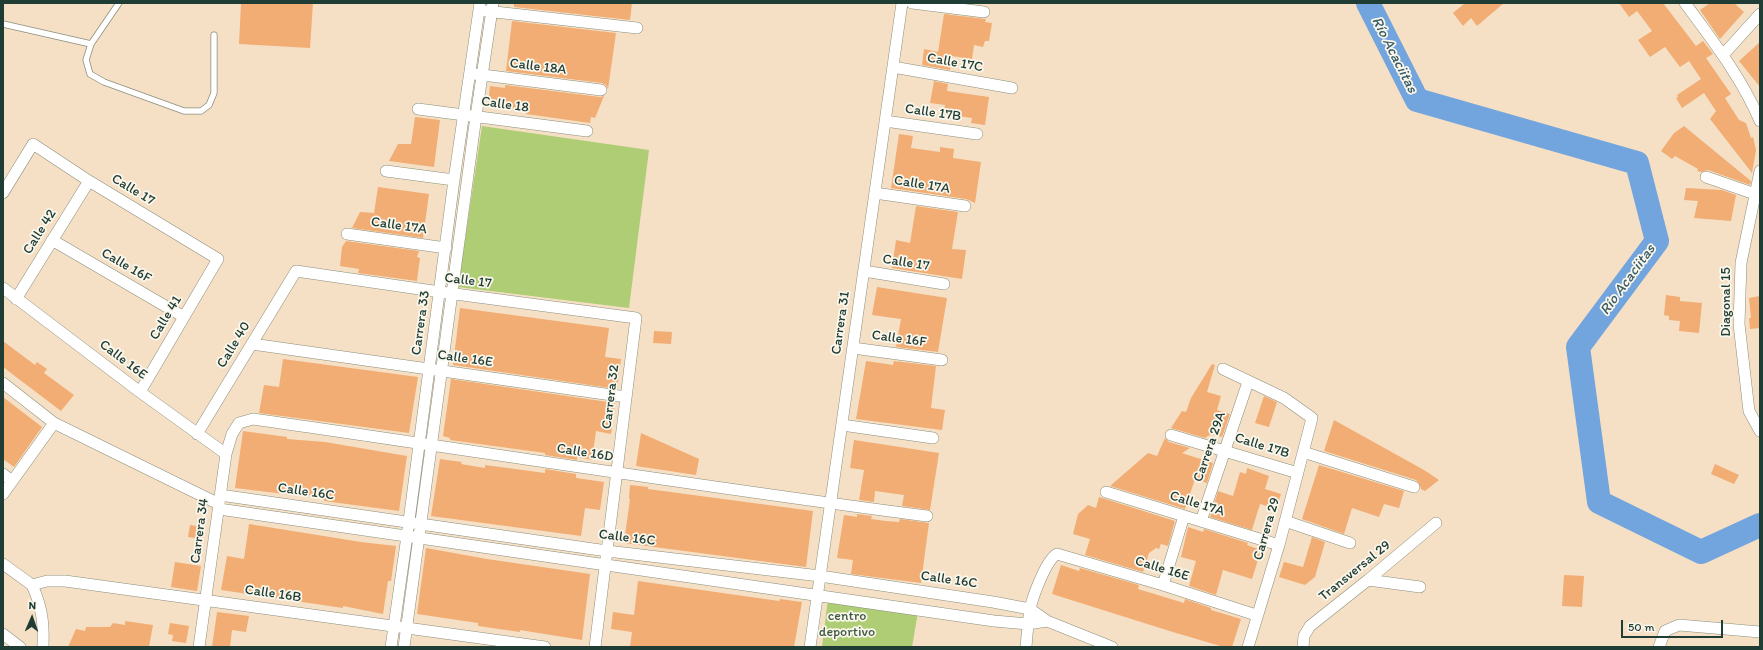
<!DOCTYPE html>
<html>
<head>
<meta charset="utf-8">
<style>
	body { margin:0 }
	#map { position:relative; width:1763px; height:650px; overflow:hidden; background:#f5e0c5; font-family:Itim,sans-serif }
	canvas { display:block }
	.frame { position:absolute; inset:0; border:4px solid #1f3d34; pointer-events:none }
	.north { position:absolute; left:12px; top:598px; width:40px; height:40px; -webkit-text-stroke:3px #fbf7ec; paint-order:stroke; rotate:2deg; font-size:11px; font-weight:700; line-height:16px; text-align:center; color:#1f3d34 }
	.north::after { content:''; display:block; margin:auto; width:14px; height:18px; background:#1f3d34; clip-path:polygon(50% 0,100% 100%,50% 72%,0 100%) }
	.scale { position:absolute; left:1621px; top:620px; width:102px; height:18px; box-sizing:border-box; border:2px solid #1f3d34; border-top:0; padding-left:5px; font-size:12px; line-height:14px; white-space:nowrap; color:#1f3d34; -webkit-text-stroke:3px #fbf7ec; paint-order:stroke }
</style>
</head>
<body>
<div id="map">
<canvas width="1763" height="650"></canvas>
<div class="frame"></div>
<div class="north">N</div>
<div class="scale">50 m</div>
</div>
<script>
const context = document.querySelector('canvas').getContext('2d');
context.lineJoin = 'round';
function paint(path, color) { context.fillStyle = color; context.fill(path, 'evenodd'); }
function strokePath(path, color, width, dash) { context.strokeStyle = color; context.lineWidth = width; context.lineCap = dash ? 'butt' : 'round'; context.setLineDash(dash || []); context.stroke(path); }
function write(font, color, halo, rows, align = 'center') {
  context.font = font + ' Itim,sans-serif'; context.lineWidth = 3.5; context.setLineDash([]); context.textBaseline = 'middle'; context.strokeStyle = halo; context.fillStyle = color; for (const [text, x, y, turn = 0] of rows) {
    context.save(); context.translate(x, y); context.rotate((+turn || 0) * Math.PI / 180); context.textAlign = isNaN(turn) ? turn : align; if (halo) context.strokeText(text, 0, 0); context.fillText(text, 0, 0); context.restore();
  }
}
paint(new Path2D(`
	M 482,126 L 649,150 L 629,308 L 458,287 Z
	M 828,598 L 918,612 L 912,647 L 822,647 Z`), '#afcd74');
strokePath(new Path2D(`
	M 1368,3 L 1417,100 L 1637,163 L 1657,241 L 1578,347 L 1599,502 L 1701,552 L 1760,525`), '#72a4dd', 24);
paint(new Path2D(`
	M 241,3 L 313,3 L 310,48 L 239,44 Z
	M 514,3 L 632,3 L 630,20 L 514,7 Z
	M 1465,3 L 1504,3 L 1477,26 L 1471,18 L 1463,26 L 1453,13 Z
	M 1619,3 L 1663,3 L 1696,46 L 1703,41 L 1713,54 L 1706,58 L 1731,94 L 1725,98 L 1739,120 L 1746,123 L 1751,138 L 1753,137 L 1756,150 L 1752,173 L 1710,119 L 1716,111 L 1704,93 L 1682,108 L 1676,98 L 1678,97 L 1677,95 L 1701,79 L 1689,61 L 1680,67 L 1665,47 L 1650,57 L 1638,40 L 1652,31 L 1637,11 L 1629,17 Z
	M 1710,3 L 1734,3 L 1744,12 L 1720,39 L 1700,10 Z
	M 944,14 L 986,19 L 985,22 L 992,23 L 989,41 L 985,41 L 983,47 L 974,45 L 972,59 L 952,56 L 950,70 L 922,65 L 924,49 L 938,52 Z
	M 512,21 L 616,33 L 608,89 L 606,85 L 602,83 L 506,71 Z
	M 1760,42 L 1760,87 L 1739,61 Z
	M 934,81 L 948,84 L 947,91 L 989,97 L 985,125 L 971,123 L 972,118 L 943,114 L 945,105 L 930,103 Z
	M 505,85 L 600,97 L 604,96 L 595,118 L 591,117 L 590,123 L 526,114 L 526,110 L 488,105 L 490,86 L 505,88 Z
	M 415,117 L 440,120 L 434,167 L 389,161 L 398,144 L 411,144 Z
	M 1684,126 L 1751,181 L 1750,185 L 1708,170 L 1701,172 L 1697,171 L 1698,169 L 1675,156 L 1672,159 L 1661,151 L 1674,133 Z
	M 899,134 L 913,136 L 911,148 L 940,152 L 940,147 L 954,149 L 953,158 L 981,162 L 975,203 L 966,199 L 891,188 Z
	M 378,187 L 429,194 L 423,238 L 352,228 L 360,212 L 374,213 Z
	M 1686,188 L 1722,190 L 1736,195 L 1731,221 L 1694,218 L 1698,201 L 1684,200 Z
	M 916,206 L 958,212 L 952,249 L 966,250 L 962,279 L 892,268 L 896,240 L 910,243 Z
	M 346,241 L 419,251 L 417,257 L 420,258 L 417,281 L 358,273 L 359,269 L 340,266 L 342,247 Z
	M 877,287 L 947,298 L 938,352 L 896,347 L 901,319 L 872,315 Z
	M 1666,295 L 1680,297 L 1680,301 L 1702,303 L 1699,333 L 1679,331 L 1680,321 L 1669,320 L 1669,316 L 1664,315 Z
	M 1760,296 L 1760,328 L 1750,329 L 1749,318 L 1751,318 L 1749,298 Z
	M 460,308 L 609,328 L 605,357 L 621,359 L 617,389 L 453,365 Z
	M 654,331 L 672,332 L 671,344 L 653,343 Z
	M 3,341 L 35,365 L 37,362 L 47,369 L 44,373 L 74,395 L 61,411 L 3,367 Z
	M 283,359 L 418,377 L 409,433 L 259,413 L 264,385 L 279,387 Z
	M 866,361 L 893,365 L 894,361 L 936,366 L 931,408 L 945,410 L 942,430 L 856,419 Z
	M 1212,364 L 1215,365 L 1207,392 L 1221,396 L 1217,410 L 1230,414 L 1222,437 L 1211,434 L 1205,438 L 1171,428 L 1182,411 L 1186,412 L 1191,398 Z
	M 451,379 L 615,403 L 611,434 L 596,431 L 592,460 L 577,457 L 577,460 L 545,455 L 545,453 L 450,440 L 450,438 L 443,436 Z
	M 1264,396 L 1277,402 L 1269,427 L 1255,423 Z
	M 3,397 L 42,427 L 14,467 L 3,459 Z
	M 1334,420 L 1424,470 L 1439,480 L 1425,491 L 1421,489 L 1419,483 L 1416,480 L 1324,451 Z
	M 243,431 L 287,437 L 287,439 L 325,442 L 407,456 L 399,511 L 324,501 L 324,498 L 302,494 L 301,496 L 235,488 Z
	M 641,433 L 699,459 L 696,475 L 636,466 Z
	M 1165,438 L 1169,442 L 1190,448 L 1182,453 L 1213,463 L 1207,483 L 1195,479 L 1185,509 L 1110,486 L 1148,453 L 1157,456 Z
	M 854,440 L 939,453 L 930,510 L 902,506 L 904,495 L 875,491 L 874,502 L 859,500 L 864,470 L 850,468 Z
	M 440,459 L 462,462 L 461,464 L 485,468 L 485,465 L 545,473 L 545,469 L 576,474 L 576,478 L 604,482 L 600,510 L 585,508 L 581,536 L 431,516 Z
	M 1715,464 L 1739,475 L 1734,484 L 1711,474 Z
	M 1319,465 L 1404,491 L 1399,508 L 1384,504 L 1379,517 L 1352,508 L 1344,534 L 1302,519 Z
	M 1247,468 L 1269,476 L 1265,489 L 1281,494 L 1276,509 L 1260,504 L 1252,530 L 1210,517 L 1218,491 L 1233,496 L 1240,472 L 1246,474 Z
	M 630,485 L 648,487 L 648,489 L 813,511 L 806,567 L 624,543 L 630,499 L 629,499 Z
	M 1099,497 L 1175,521 L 1168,546 L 1161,544 L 1159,549 L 1156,548 L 1149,553 L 1143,572 L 1085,555 L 1090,539 L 1073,534 L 1078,514 L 1088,505 L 1096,508 Z
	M 857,514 L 872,516 L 871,519 L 886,521 L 899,522 L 900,519 L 929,523 L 921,583 L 851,574 L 853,560 L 837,558 L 844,515 L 857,517 Z
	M 249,524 L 361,542 L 396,546 L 391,581 L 388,581 L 383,614 L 343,606 L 343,608 L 221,590 L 227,556 L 244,559 Z
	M 190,525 L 204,527 L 202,539 L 188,537 Z
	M 1188,527 L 1203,532 L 1204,529 L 1248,543 L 1247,545 L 1261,550 L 1252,579 L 1223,570 L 1216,595 L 1189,586 L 1196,561 L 1181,557 Z
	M 1312,537 L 1325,542 L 1315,577 L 1305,585 L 1279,577 L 1284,562 L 1303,567 Z
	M 426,548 L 487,559 L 590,574 L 582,640 L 520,630 L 520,632 L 478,626 L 478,623 L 417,614 Z
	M 175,562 L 201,566 L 197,591 L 171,587 Z
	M 1061,565 L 1079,571 L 1080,568 L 1139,585 L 1138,589 L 1184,603 L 1185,599 L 1211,608 L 1211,610 L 1241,619 L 1232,647 L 1224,647 L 1176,633 L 1052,594 Z
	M 1564,575 L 1584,576 L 1582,607 L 1562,606 Z
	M 638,581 L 779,601 L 780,599 L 802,602 L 794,647 L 630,647 L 632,632 L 611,629 L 613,612 L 634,615 Z
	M 217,612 L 249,616 L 246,632 L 232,630 L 230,647 L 212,647 Z
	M 125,621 L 153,625 L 149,647 L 68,647 L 76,629 L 85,631 L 86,627 L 110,627 L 113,623 L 125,625 Z
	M 170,623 L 189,626 L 186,643 L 172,641 L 173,635 L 168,634 Z`), '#f1ad73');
const service = new Path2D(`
	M 119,3 L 91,44 L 86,60 L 90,74 L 104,82 L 184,111 L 201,111 L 209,105 L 214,93 L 214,35
	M 3,24 L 91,44`);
const minor = new Path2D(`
	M 912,3 L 984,12
	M 1685,3 C 1712,40 1742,78 1760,121
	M 486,11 L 637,28
	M 1723,55 L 1760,14
	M 893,67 L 1012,88
	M 475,74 L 601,90
	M 418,109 L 587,131
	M 885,121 L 977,134
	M 386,171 L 454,180
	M 1760,171 L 1741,263 L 1739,324 L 1749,411 L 1760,431
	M 1706,177 L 1755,194
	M 3,193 L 33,144 L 89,181 L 218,259 L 140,392
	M 875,193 L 965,206
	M 347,234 L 446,248
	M 52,240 L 184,317
	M 864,271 L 944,284
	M 3,288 L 140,392 L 226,454
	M 16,299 L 89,181
	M 252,344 L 626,397
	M 853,348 L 942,360
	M 1223,369 L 1284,398 L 1312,418 L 1279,545 L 1248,647
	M 3,383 L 54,423 L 219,504
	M 842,425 L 933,438
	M 197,434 L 296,271 L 440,292 L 636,318 L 595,647
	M 1171,435 L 1298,473
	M 1303,452 L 1414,487
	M 3,474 L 12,481
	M 1106,492 L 1279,545
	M 3,494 L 54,423
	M 220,495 L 607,551 L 820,576 L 993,602 L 1030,609 L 1047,621 L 1112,647
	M 219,509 L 994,621 L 1028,624 L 1047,621
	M 1201,521 L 1248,382
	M 1285,521 L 1350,543
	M 3,564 L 32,585 L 47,581 L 65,581 L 545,647
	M 1368,580 L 1420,587
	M 32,585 C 42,607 44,623 43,647
	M 1163,585 L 1184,516
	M 3,634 L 20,647
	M 199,647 L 226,454 L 232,434 L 239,423 L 253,419 C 477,451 702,487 927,516
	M 391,647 L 407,536 L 454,180 L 480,3
	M 404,647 L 476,116 L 493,3
	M 810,647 L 902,3
	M 1026,647 C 1027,635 1028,622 1030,609 C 1033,596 1046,560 1057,554 L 1163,585 L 1256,615
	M 1303,647 L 1304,636 L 1310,626 L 1368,580 L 1436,523
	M 1659,647 L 1665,631 L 1679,625 L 1760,632`);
strokePath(service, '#8a8e7c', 7);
strokePath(minor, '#8a8e7c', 12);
strokePath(service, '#fff', 5.5);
strokePath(minor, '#fff', 11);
write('14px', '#1f3d34', '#fbf7ec', [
	["Calle 17C",955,63,10],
	["Calle 18A",538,67,7],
	["Calle 18",505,105,8],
	["Calle 17B",933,113,8],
	["Calle 17A",922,185,9],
	["Calle 17",133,190,31],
	["Calle 17A",399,226,8],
	["Calle 42",40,232,-58],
	["Calle 17",906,263,9],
	["Calle 16F",126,266,30],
	["Calle 17",468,281,7],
	["Diagonal 15",1726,302,-90],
	["Calle 41",166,318,-59],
	["Carrera 33",421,323,-82],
	["Carrera 31",841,323,-82],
	["Calle 16F",899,339,8],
	["Calle 40",234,345,-59],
	["Calle 16E",465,359,8],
	["Calle 16E",123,360,37],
	["Carrera 32",611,397,-83],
	["Calle 17B",1262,446,17],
	["Carrera 29A",1210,447,-71],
	["Calle 16D",585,453,9],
	["Calle 16C",306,492,8],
	["Calle 17A",1197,504,17],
	["Carrera 29",1267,529,-74],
	["Carrera 34",200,531,-82],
	["Calle 16C",627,538,7],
	["Calle 16E",1162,569,17],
	["Transversal 29",1355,571,-39],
	["Calle 16C",949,580,8],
	["Calle 16B",273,594,8]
]);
write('14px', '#3c5a41', '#fbf7ec', [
	["centro",847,616],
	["deportivo",847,632]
]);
write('italic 15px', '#385c67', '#fbf7ec', [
	["Río Acaciitas",1394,55,63],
	["Río Acaciitas",1628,280,-54]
]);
</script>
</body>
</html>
